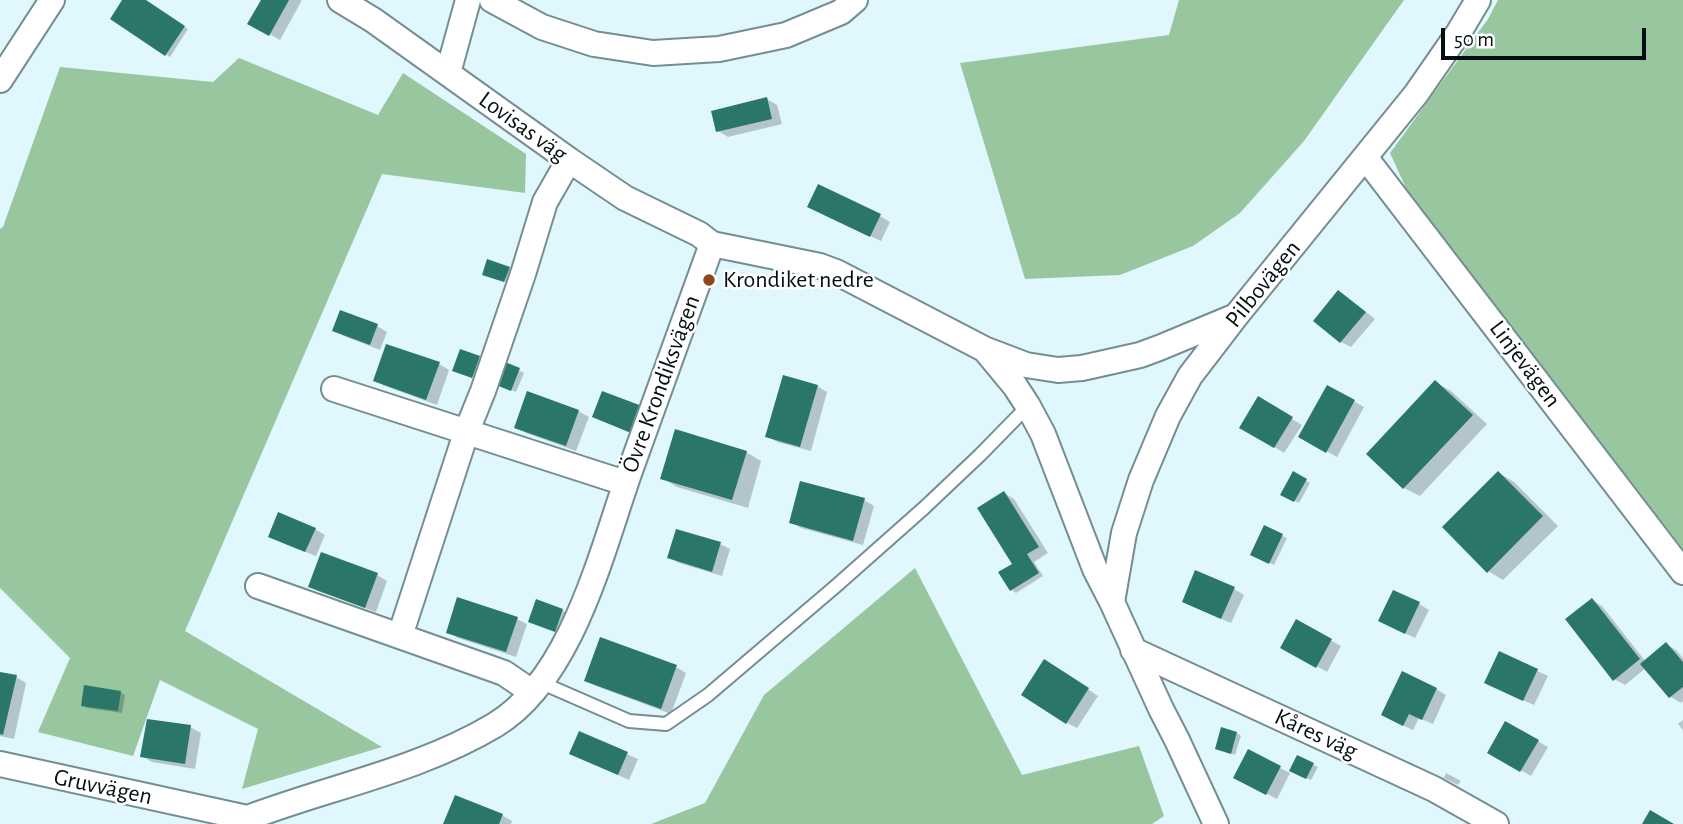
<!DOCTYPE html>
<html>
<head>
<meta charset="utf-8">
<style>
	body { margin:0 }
	#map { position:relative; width:1683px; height:824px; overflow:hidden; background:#e0f7fd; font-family:"Alegreya Sans",sans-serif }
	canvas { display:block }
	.scale { position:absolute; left:1441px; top:28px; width:205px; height:32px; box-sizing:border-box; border:4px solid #050f11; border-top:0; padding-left:9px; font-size:21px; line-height:24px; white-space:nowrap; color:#050f11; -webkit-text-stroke:5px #fff; paint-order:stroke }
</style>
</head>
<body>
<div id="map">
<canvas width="1683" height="824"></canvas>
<div class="scale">50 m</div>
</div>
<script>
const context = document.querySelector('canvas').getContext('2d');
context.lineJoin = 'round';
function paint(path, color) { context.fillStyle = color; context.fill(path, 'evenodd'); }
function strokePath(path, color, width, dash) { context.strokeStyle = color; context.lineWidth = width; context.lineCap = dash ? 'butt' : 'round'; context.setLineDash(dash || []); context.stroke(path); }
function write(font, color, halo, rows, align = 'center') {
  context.font = font + ' "Alegreya Sans",sans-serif'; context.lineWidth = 5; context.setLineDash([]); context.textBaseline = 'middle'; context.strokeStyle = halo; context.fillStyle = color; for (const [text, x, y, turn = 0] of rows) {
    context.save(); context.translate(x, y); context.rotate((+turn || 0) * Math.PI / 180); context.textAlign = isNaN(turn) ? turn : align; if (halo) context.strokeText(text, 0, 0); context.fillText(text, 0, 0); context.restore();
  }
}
paint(new Path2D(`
	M 1179,0 L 1404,0 L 1304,141 L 1240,213 L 1193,246 L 1120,275 L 1025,279 L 960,63 L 1169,35 Z
	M 1498,0 L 1683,0 L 1683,549 L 1411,199 L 1390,153 L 1488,19 Z
	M 239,58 L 378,115 L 403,73 L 526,154 L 525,193 L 382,174 L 185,631 L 382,747 L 242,789 L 258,729 L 160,680 L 133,756 L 38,732 L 70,658 L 0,588 L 0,229 L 3,227 L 60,67 L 213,82 Z
	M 915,568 L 1022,775 L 1139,746 L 1164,816 L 1152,824 L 651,824 L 705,803 L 764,695 Z`), '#98c69e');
paint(new Path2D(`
	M 125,0 L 143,0 L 188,29 L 170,57 L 112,19 Z
	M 263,0 L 302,0 L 280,40 L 250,23 Z
	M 767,99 L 777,105 L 782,124 L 728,137 L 718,131 Z
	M 820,212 L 880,216 L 890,222 L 881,241 Z
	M 509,269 L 514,271 L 509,283 L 489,277 Z
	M 1338,292 L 1348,298 L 1375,319 L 1351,347 L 1341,342 L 1315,321 Z
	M 377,326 L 387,332 L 380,350 L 344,336 L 334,330 Z
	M 479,358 L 484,360 L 477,379 L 459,372 Z
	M 501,362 L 524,373 L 516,392 L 498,384 Z
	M 439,364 L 449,370 L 437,405 L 385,386 L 375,381 Z
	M 1435,382 L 1451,391 L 1487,424 L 1420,496 L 1404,488 L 1368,454 Z
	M 817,386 L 827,392 L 811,451 L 777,442 L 767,436 Z
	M 1328,387 L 1364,407 L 1337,457 L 1300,437 Z
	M 1259,399 L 1302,425 L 1284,453 L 1242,427 Z
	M 578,411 L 589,417 L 576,451 L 526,433 L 516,427 Z
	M 746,452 L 761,461 L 748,508 L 677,487 L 662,478 Z
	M 1294,473 L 1310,483 L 1299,503 L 1283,494 Z
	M 1499,473 L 1514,482 L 1558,526 L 1503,580 L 1488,571 Z
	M 1004,493 L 1014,499 L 1048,553 L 1034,562 L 1043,576 L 1016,593 L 1012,590 L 1001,573 L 1016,563 Z
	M 864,500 L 874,506 L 863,545 L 801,528 L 791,522 Z
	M 1265,528 L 1287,538 L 1274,565 L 1253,554 Z
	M 315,529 L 325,535 L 316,556 L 280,542 Z
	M 720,544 L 730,549 L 722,576 L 679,563 L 669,557 Z
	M 322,554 L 377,575 L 387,581 L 376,612 L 320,592 L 310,586 Z
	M 1234,589 L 1244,595 L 1231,623 L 1194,607 Z
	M 1592,600 L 1602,606 L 1646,662 L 1666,644 L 1676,650 L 1683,658 L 1683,701 L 1681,703 L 1671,697 L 1646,668 L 1625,685 L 1614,679 Z
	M 1419,604 L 1429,610 L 1415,638 L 1390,626 Z
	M 562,610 L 567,613 L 560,633 L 534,624 Z
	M 517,619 L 527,624 L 516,657 L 458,638 L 448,632 Z
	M 1297,622 L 1341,646 L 1327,672 L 1283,647 Z
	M 601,639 L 676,667 L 686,673 L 671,714 L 596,686 L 586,680 Z
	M 1499,653 L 1548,676 L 1534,705 L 1496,688 Z
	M 1055,667 L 1098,696 L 1077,728 L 1067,723 Z
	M 0,673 L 16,677 L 26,683 L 14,739 L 0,736 Z
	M 1436,689 L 1446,695 L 1433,724 L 1419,718 L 1413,730 L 1393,721 Z
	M 120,692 L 125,695 L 122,713 L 87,708 L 82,705 Z
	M 1683,720 L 1683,730 L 1678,724 Z
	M 1506,723 L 1548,747 L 1531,776 L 1490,753 Z
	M 190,727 L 201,733 L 195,769 L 152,762 L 142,756 Z
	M 580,733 L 638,759 L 629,780 L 571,754 Z
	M 1237,733 L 1241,736 L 1235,755 L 1217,749 Z
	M 1298,757 L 1318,767 L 1311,780 L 1291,771 L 1277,799 L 1246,783 L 1280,768 L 1290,773 Z
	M 1446,773 L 1461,781 L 1458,785 L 1444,778 Z
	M 502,815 L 512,821 L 511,824 L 445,824 Z`), '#0003');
paint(new Path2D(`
	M 122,0 L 146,0 L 185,26 L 165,56 L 110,19 Z
	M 261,0 L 289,0 L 269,36 L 247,24 Z
	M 767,97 L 772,119 L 716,132 L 711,111 Z
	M 818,184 L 881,214 L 870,237 L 807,207 Z
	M 487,259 L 510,267 L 504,282 L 482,275 Z
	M 1338,290 L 1366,312 L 1340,343 L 1313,321 Z
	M 340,310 L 378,324 L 370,345 L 332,331 Z
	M 386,344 L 440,362 L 426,400 L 373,381 Z
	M 460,349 L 480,356 L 472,378 L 452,371 Z
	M 500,360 L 520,368 L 511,391 L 491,383 Z
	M 783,375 L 818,385 L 800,447 L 765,437 Z
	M 1435,380 L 1473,415 L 1403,489 L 1366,454 Z
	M 1327,385 L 1355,400 L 1326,453 L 1298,437 Z
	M 527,391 L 579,410 L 566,446 L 514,428 Z
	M 602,391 L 642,406 L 631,433 L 592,417 Z
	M 1258,396 L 1293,417 L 1274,448 L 1239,428 Z
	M 675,429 L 747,451 L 732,500 L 660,479 Z
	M 1293,471 L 1307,479 L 1294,502 L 1280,495 Z
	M 1498,471 L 1543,516 L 1487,573 L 1442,527 Z
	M 800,481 L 865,498 L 853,541 L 789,523 Z
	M 1004,491 L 1039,547 L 1027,554 L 1039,573 L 1010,591 L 998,572 L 1012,564 L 977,508 Z
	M 278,512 L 316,528 L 305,552 L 268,537 Z
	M 1264,525 L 1283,534 L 1269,564 L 1250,555 Z
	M 676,529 L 721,542 L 712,572 L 667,558 Z
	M 321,552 L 378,573 L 365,608 L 308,587 Z
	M 1195,570 L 1235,587 L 1221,619 L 1182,602 Z
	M 1393,590 L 1420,602 L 1405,634 L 1378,621 Z
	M 457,597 L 518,617 L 506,652 L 446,633 Z
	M 1592,598 L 1640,659 L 1613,681 L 1565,619 Z
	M 536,599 L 563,609 L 555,632 L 528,622 Z
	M 1296,619 L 1332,639 L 1316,668 L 1280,648 Z
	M 600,637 L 677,665 L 661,709 L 584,681 Z
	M 1666,642 L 1683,662 L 1683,687 L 1669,698 L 1640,664 Z
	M 1499,651 L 1538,669 L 1523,701 L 1484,683 Z
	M 1044,659 L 1089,688 L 1066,724 L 1021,695 Z
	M 1402,671 L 1437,688 L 1422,720 L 1409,714 L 1403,726 L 1381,715 Z
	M 0,672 L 17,675 L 3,735 L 0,734 Z
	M 84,685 L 121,691 L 118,711 L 81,706 Z
	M 147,719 L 191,725 L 185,764 L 140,757 Z
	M 1505,721 L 1539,740 L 1520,772 L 1487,753 Z
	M 1221,727 L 1237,732 L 1231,754 L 1215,749 Z
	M 579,731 L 628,752 L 618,775 L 569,754 Z
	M 1248,749 L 1281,766 L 1266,795 L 1233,778 Z
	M 1297,755 L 1314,763 L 1306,779 L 1289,771 Z
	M 455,795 L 503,814 L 499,824 L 443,824 Z
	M 1650,810 L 1674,824 L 1642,824 Z`), '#2b766a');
const service = new Path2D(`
	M 542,683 L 629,721 L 666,724 L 708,695 L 836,586 L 924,508 L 980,455 L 1028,406`);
const minor = new Path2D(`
	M 340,0 L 373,20 L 569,160 L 625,198 L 699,234 L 712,244
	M 492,0 L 542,27 L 594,44 L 653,53 L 719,49 L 786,35 L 841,12 L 855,0
	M 448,73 L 468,0
	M 0,80 L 52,0
	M 1365,157 L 1683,572
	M 986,351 L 1015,386 L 1028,406 L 1043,434 L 1095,569 L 1112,602 L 1161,709 L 1177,740 L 1216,824
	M 334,389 L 625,483
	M 258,586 L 504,673 L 532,692
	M 1112,602 L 1124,533 L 1141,480 L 1168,416 L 1190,376 L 1236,316 L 1416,94 L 1459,32 L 1478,0
	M 400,636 L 466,433 L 483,391 L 523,274 L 545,202 L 569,160
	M 1133,650 L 1434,789 L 1496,824
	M 0,764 L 247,818
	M 232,824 C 318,789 415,773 495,725 C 573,678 602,549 631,468 C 658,393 685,318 712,244 L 820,266 L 836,272 L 984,349 L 1026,365 L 1058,370 L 1082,368 L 1140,355 L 1159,348 L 1236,316`);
strokePath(service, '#748e94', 16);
strokePath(minor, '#748e94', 28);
strokePath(service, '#fff', 12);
strokePath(minor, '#fff', 24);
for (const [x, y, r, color] of [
	[709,280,7,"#8d471f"]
]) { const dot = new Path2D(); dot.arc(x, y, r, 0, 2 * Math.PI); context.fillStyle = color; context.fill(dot); strokePath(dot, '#fff', 2.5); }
write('24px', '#050f11', '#fff', [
	["Lovisas väg",523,127,36],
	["Pilbovägen",1263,284,-51],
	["Linjevägen",1525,364,53],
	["Övre Krondiksvägen",661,384,-70],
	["Kåres väg",1316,734,25],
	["Gruvvägen",103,787,12]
]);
write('24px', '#050f11', '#fff', [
	["Krondiket nedre",723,280]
], 'left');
</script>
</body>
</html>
